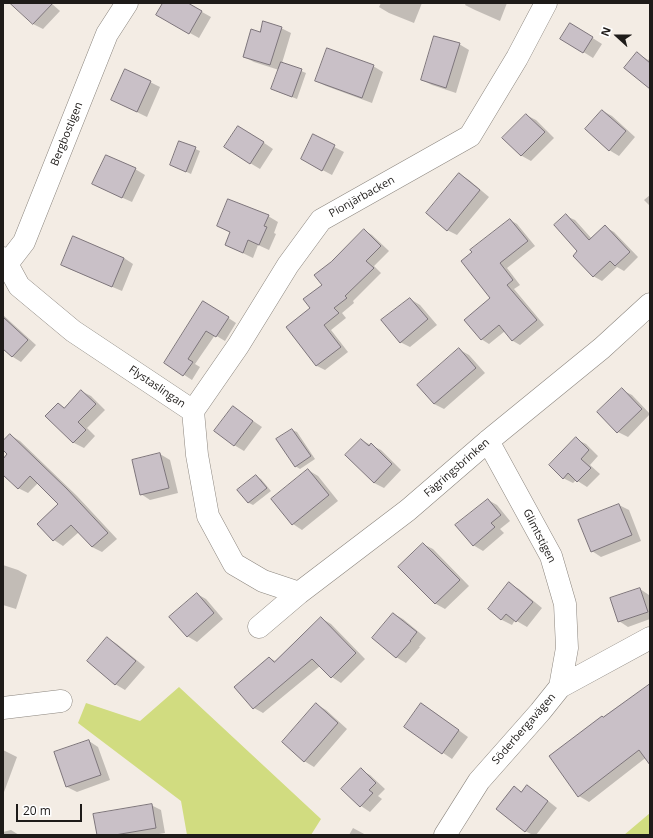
<!DOCTYPE html>
<html>
<head>
<meta charset="utf-8">
<style>
	body { margin:0 }
	#map { position:relative; width:653px; height:838px; overflow:hidden; background:#f3ece4; font-family:"Open Sans",sans-serif }
	canvas { display:block }
	.frame { position:absolute; inset:0; border:4px solid #1e1b19; pointer-events:none }
	.north { position:absolute; left:597px; top:16px; width:40px; height:40px; -webkit-text-stroke:3px #fff; paint-order:stroke; rotate:291deg; font-size:11px; font-weight:700; line-height:16px; text-align:center; color:#1e1b19 }
	.north::after { content:''; display:block; margin:auto; width:14px; height:18px; background:#1e1b19; clip-path:polygon(50% 0,100% 100%,50% 72%,0 100%) }
	.scale { position:absolute; left:16px; top:804px; width:66px; height:18px; box-sizing:border-box; border:2px solid #1e1b19; border-top:0; padding-left:5px; font-size:12px; line-height:14px; white-space:nowrap; color:#1e1b19; -webkit-text-stroke:3px #fff; paint-order:stroke }
</style>
</head>
<body>
<div id="map">
<canvas width="653" height="838"></canvas>
<div class="frame"></div>
<div class="north">N</div>
<div class="scale">20 m</div>
</div>
<script>
const context = document.querySelector('canvas').getContext('2d');
context.lineJoin = 'round';
function paint(path, color) { context.fillStyle = color; context.fill(path, 'evenodd'); }
function strokePath(path, color, width, dash) { context.strokeStyle = color; context.lineWidth = width; context.lineCap = dash ? 'butt' : 'round'; context.setLineDash(dash || []); context.stroke(path); }
function write(font, color, halo, rows, align = 'center') {
  context.font = font + ' "Open Sans",sans-serif'; context.lineWidth = 4; context.setLineDash([]); context.textBaseline = 'middle'; context.strokeStyle = halo; context.fillStyle = color; for (const [text, x, y, turn = 0] of rows) {
    context.save(); context.translate(x, y); context.rotate((+turn || 0) * Math.PI / 180); context.textAlign = isNaN(turn) ? turn : align; if (halo) context.strokeText(text, 0, 0); context.fillText(text, 0, 0); context.restore();
  }
}
paint(new Path2D(`
	M 179,687 L 321,819 L 311,835 L 187,835 L 181,801 L 78,723 L 86,703 L 140,721 Z
	M 650,813 L 650,835 L 624,835 Z`), '#d1dc80');
paint(new Path2D(`
	M 16,3 L 51,3 L 60,11 L 43,29 L 33,24 Z
	M 179,3 L 186,3 L 211,17 L 199,38 L 168,21 Z
	M 381,3 L 422,3 L 414,23 L 389,13 L 379,7 Z
	M 466,3 L 507,3 L 500,21 L 475,10 L 465,5 Z
	M 281,28 L 291,33 L 282,63 L 306,73 L 297,99 L 276,91 L 279,70 L 254,62 L 244,57 L 261,33 Z
	M 580,30 L 602,44 L 593,58 L 561,38 Z
	M 459,44 L 469,50 L 456,93 L 432,85 L 422,80 Z
	M 637,53 L 648,60 L 650,58 L 650,88 Z
	M 373,66 L 383,72 L 372,103 L 326,86 L 316,81 Z
	M 150,82 L 160,87 L 147,117 L 112,100 Z
	M 603,111 L 612,116 L 635,137 L 619,156 L 609,150 Z
	M 526,115 L 536,120 L 554,138 L 531,161 L 522,156 L 504,138 Z
	M 248,132 L 273,149 L 260,169 L 250,163 Z
	M 313,136 L 344,152 L 332,175 L 311,164 Z
	M 179,142 L 200,151 L 191,174 L 176,167 Z
	M 135,169 L 145,175 L 132,202 L 103,189 Z
	M 459,174 L 469,180 L 489,197 L 457,235 L 447,230 Z
	M 650,195 L 650,206 L 644,200 Z
	M 229,200 L 268,216 L 278,222 L 274,233 L 276,234 L 269,250 L 258,245 L 253,258 L 226,245 L 231,233 L 218,226 Z
	M 566,216 L 575,220 L 592,239 L 605,227 L 614,232 L 638,257 L 624,271 L 617,267 L 602,281 L 593,276 Z
	M 510,220 L 517,224 L 535,246 L 507,268 L 520,285 L 514,289 L 544,325 L 520,345 L 513,341 L 505,331 L 489,344 L 481,339 Z
	M 364,230 L 372,235 L 389,251 L 374,266 L 381,273 L 353,301 L 354,303 L 342,313 L 346,318 L 331,330 L 348,352 L 325,370 L 317,366 L 287,328 L 312,308 L 332,263 Z
	M 74,237 L 124,258 L 133,264 L 122,291 L 72,270 L 62,265 Z
	M 410,299 L 420,305 L 437,325 L 410,347 L 400,342 Z
	M 212,307 L 236,323 L 225,341 L 215,335 L 195,364 L 200,367 L 192,380 L 166,363 Z
	M 3,315 L 36,345 L 21,362 L 13,357 L 3,348 Z
	M 460,350 L 469,355 L 485,373 L 444,409 L 434,404 Z
	M 622,390 L 632,395 L 650,414 L 628,437 L 618,432 Z
	M 81,391 L 91,396 L 105,410 L 87,428 L 95,436 L 84,448 L 74,443 L 47,416 L 59,404 L 65,408 Z
	M 233,407 L 262,427 L 244,451 L 234,445 Z
	M 292,430 L 297,432 L 315,459 L 300,469 L 295,466 Z
	M 10,435 L 20,441 L 77,496 L 117,539 L 102,552 L 92,547 L 79,532 L 63,546 L 54,540 L 60,504 L 38,483 L 28,493 L 18,488 L 3,473 L 3,460 L 9,454 L 3,449 L 3,442 Z
	M 576,439 L 586,444 L 598,456 L 590,465 L 600,474 L 587,487 L 576,480 L 573,483 L 563,478 Z
	M 361,440 L 381,450 L 401,470 L 384,488 L 374,483 Z
	M 160,454 L 170,460 L 178,493 L 150,500 L 141,494 Z
	M 308,470 L 318,476 L 338,501 L 302,530 L 293,524 Z
	M 256,476 L 261,479 L 271,491 L 253,505 L 249,503 L 239,490 Z
	M 488,500 L 497,505 L 510,521 L 500,529 L 504,533 L 483,551 L 473,545 Z
	M 619,505 L 629,510 L 641,541 L 601,557 L 592,551 L 580,521 Z
	M 423,544 L 433,549 L 469,586 L 445,609 L 436,604 L 400,567 Z
	M 3,565 L 18,570 L 27,575 L 16,609 L 3,605 Z
	M 509,584 L 519,589 L 542,608 L 527,627 L 515,620 L 512,625 L 502,620 L 489,609 Z
	M 640,589 L 649,595 L 650,619 L 628,627 L 619,621 Z
	M 197,594 L 206,599 L 223,619 L 197,642 L 187,636 Z
	M 394,614 L 403,619 L 426,638 L 419,647 L 420,647 L 406,663 L 396,657 Z
	M 321,618 L 331,624 L 365,659 L 341,683 L 332,677 L 320,666 L 263,713 L 254,708 L 270,658 L 277,662 Z
	M 107,638 L 117,644 L 145,667 L 125,690 L 115,684 Z
	M 650,685 L 650,757 L 648,756 L 589,802 L 579,796 L 604,718 Z
	M 316,704 L 326,710 L 347,729 L 314,767 L 304,761 Z
	M 431,710 L 468,737 L 452,759 L 405,727 Z
	M 89,741 L 98,747 L 110,780 L 77,792 L 67,787 Z
	M 3,750 L 17,757 L 4,792 L 3,791 Z
	M 361,770 L 370,775 L 385,789 L 378,796 L 382,799 L 370,812 L 361,806 L 343,789 Z
	M 527,786 L 537,792 L 557,808 L 536,835 L 533,835 L 525,831 L 514,787 L 522,792 Z
	M 151,805 L 161,810 L 165,833 L 153,835 L 98,835 Z
	M 353,828 L 366,835 L 349,835 Z
	M 11,830 L 19,835 L 3,835 L 3,832 Z`), '#0003');
const building = new Path2D(`
	M 10,3 L 53,3 L 33,24 Z
	M 163,3 L 188,3 L 202,11 L 189,34 L 156,15 Z
	M 263,21 L 282,27 L 270,65 L 243,57 L 251,29 L 260,32 Z
	M 570,23 L 593,37 L 583,53 L 560,39 Z
	M 434,36 L 460,43 L 446,88 L 421,80 Z
	M 327,48 L 374,65 L 362,98 L 315,81 Z
	M 637,52 L 650,63 L 650,89 L 624,68 Z
	M 281,62 L 302,69 L 292,97 L 271,89 Z
	M 125,69 L 151,81 L 137,112 L 111,100 Z
	M 602,110 L 626,131 L 609,151 L 585,129 Z
	M 526,114 L 545,132 L 521,156 L 502,138 Z
	M 238,126 L 264,142 L 250,164 L 224,147 Z
	M 313,134 L 335,145 L 322,171 L 301,159 Z
	M 179,141 L 196,147 L 186,172 L 170,165 Z
	M 106,155 L 136,168 L 122,198 L 92,184 Z
	M 459,173 L 480,190 L 447,231 L 426,213 Z
	M 228,199 L 269,215 L 264,226 L 267,227 L 259,245 L 248,240 L 243,253 L 225,245 L 230,232 L 217,226 Z
	M 566,214 L 589,240 L 605,225 L 630,252 L 615,266 L 610,261 L 593,277 L 573,256 L 577,251 L 554,225 Z
	M 510,219 L 528,241 L 500,263 L 513,280 L 507,285 L 537,320 L 512,341 L 499,325 L 481,340 L 464,320 L 490,298 L 461,261 L 472,252 L 470,250 Z
	M 364,229 L 381,246 L 366,261 L 374,268 L 345,296 L 347,298 L 334,308 L 339,313 L 324,325 L 341,347 L 316,366 L 286,327 L 310,308 L 303,299 L 322,285 L 314,275 L 331,262 Z
	M 73,236 L 124,258 L 112,287 L 61,265 Z
	M 410,298 L 428,319 L 400,343 L 381,320 Z
	M 203,301 L 229,317 L 216,337 L 206,331 L 188,359 L 193,362 L 183,376 L 164,363 Z
	M 3,317 L 28,340 L 12,357 L 3,349 Z
	M 459,348 L 476,368 L 434,404 L 417,385 Z
	M 622,388 L 642,409 L 617,433 L 597,412 Z
	M 81,390 L 96,404 L 78,422 L 86,430 L 73,443 L 45,416 L 58,403 L 64,408 Z
	M 233,406 L 253,421 L 234,446 L 214,431 Z
	M 292,429 L 311,456 L 295,467 L 276,439 Z
	M 10,434 L 67,489 L 108,533 L 92,547 L 71,525 L 53,541 L 37,524 L 58,504 L 30,476 L 18,489 L 3,475 L 3,459 L 7,454 L 3,450 L 3,441 Z
	M 576,437 L 589,450 L 581,459 L 591,468 L 577,482 L 568,473 L 563,479 L 549,465 Z
	M 361,439 L 369,446 L 371,443 L 392,464 L 374,483 L 345,455 Z
	M 160,453 L 169,488 L 140,495 L 132,460 Z
	M 308,469 L 329,495 L 292,525 L 271,499 Z
	M 256,475 L 267,488 L 248,503 L 237,490 Z
	M 488,499 L 501,515 L 491,523 L 495,527 L 473,546 L 455,525 Z
	M 619,504 L 632,535 L 591,552 L 578,520 Z
	M 423,543 L 460,580 L 435,604 L 398,567 Z
	M 509,582 L 533,602 L 516,622 L 506,614 L 501,620 L 488,609 Z
	M 640,588 L 648,612 L 618,622 L 610,598 Z
	M 197,593 L 214,613 L 187,637 L 169,617 Z
	M 393,613 L 417,632 L 410,641 L 411,641 L 396,658 L 372,638 Z
	M 321,617 L 356,653 L 331,678 L 312,659 L 253,709 L 234,687 L 269,657 L 274,662 Z
	M 107,637 L 136,661 L 115,685 L 87,661 Z
	M 650,684 L 650,765 L 639,750 L 578,797 L 549,756 L 602,716 L 603,717 Z
	M 316,703 L 338,723 L 304,762 L 282,742 Z
	M 421,703 L 459,730 L 442,754 L 404,727 Z
	M 89,740 L 101,775 L 66,787 L 54,752 Z
	M 361,768 L 376,783 L 369,790 L 373,793 L 360,807 L 341,789 Z
	M 527,785 L 548,801 L 525,832 L 496,809 L 514,786 L 521,792 Z
	M 152,804 L 156,828 L 115,835 L 97,835 L 93,814 Z`);
paint(building, '#c9c0c7');
strokePath(building, '#7d757b', 1);
const minor = new Path2D(`
	M 3,258 L 7,264 L 19,286 L 73,331 L 193,411 L 197,455 L 208,516 L 234,564 L 263,581 L 299,593
	M 7,264 L 24,242 L 107,34 L 127,3
	M 193,411 L 238,346 L 288,265 L 321,220 L 470,136 L 517,58 L 546,3
	M 488,441 L 551,556 L 565,604 L 567,648 L 560,687
	M 259,627 L 299,593 L 408,510 L 488,441 L 602,348 L 650,304
	M 3,708 L 61,701
	M 445,835 L 479,781 L 540,712 L 560,687 L 650,638`);
strokePath(minor, '#8b857e', 23);
strokePath(minor, '#fff', 22);
write('11px', '#1e1b19', '#fff', [
	["Bergbostigen",67,134,-68],
	["Pionjärbacken",362,197,-29],
	["Flystaslingan",157,387,34],
	["Fägringsbrinken",457,468,-41],
	["Glimtstigen",539,536,63],
	["Söderbergavägen",524,729,-49]
]);
</script>
</body>
</html>
